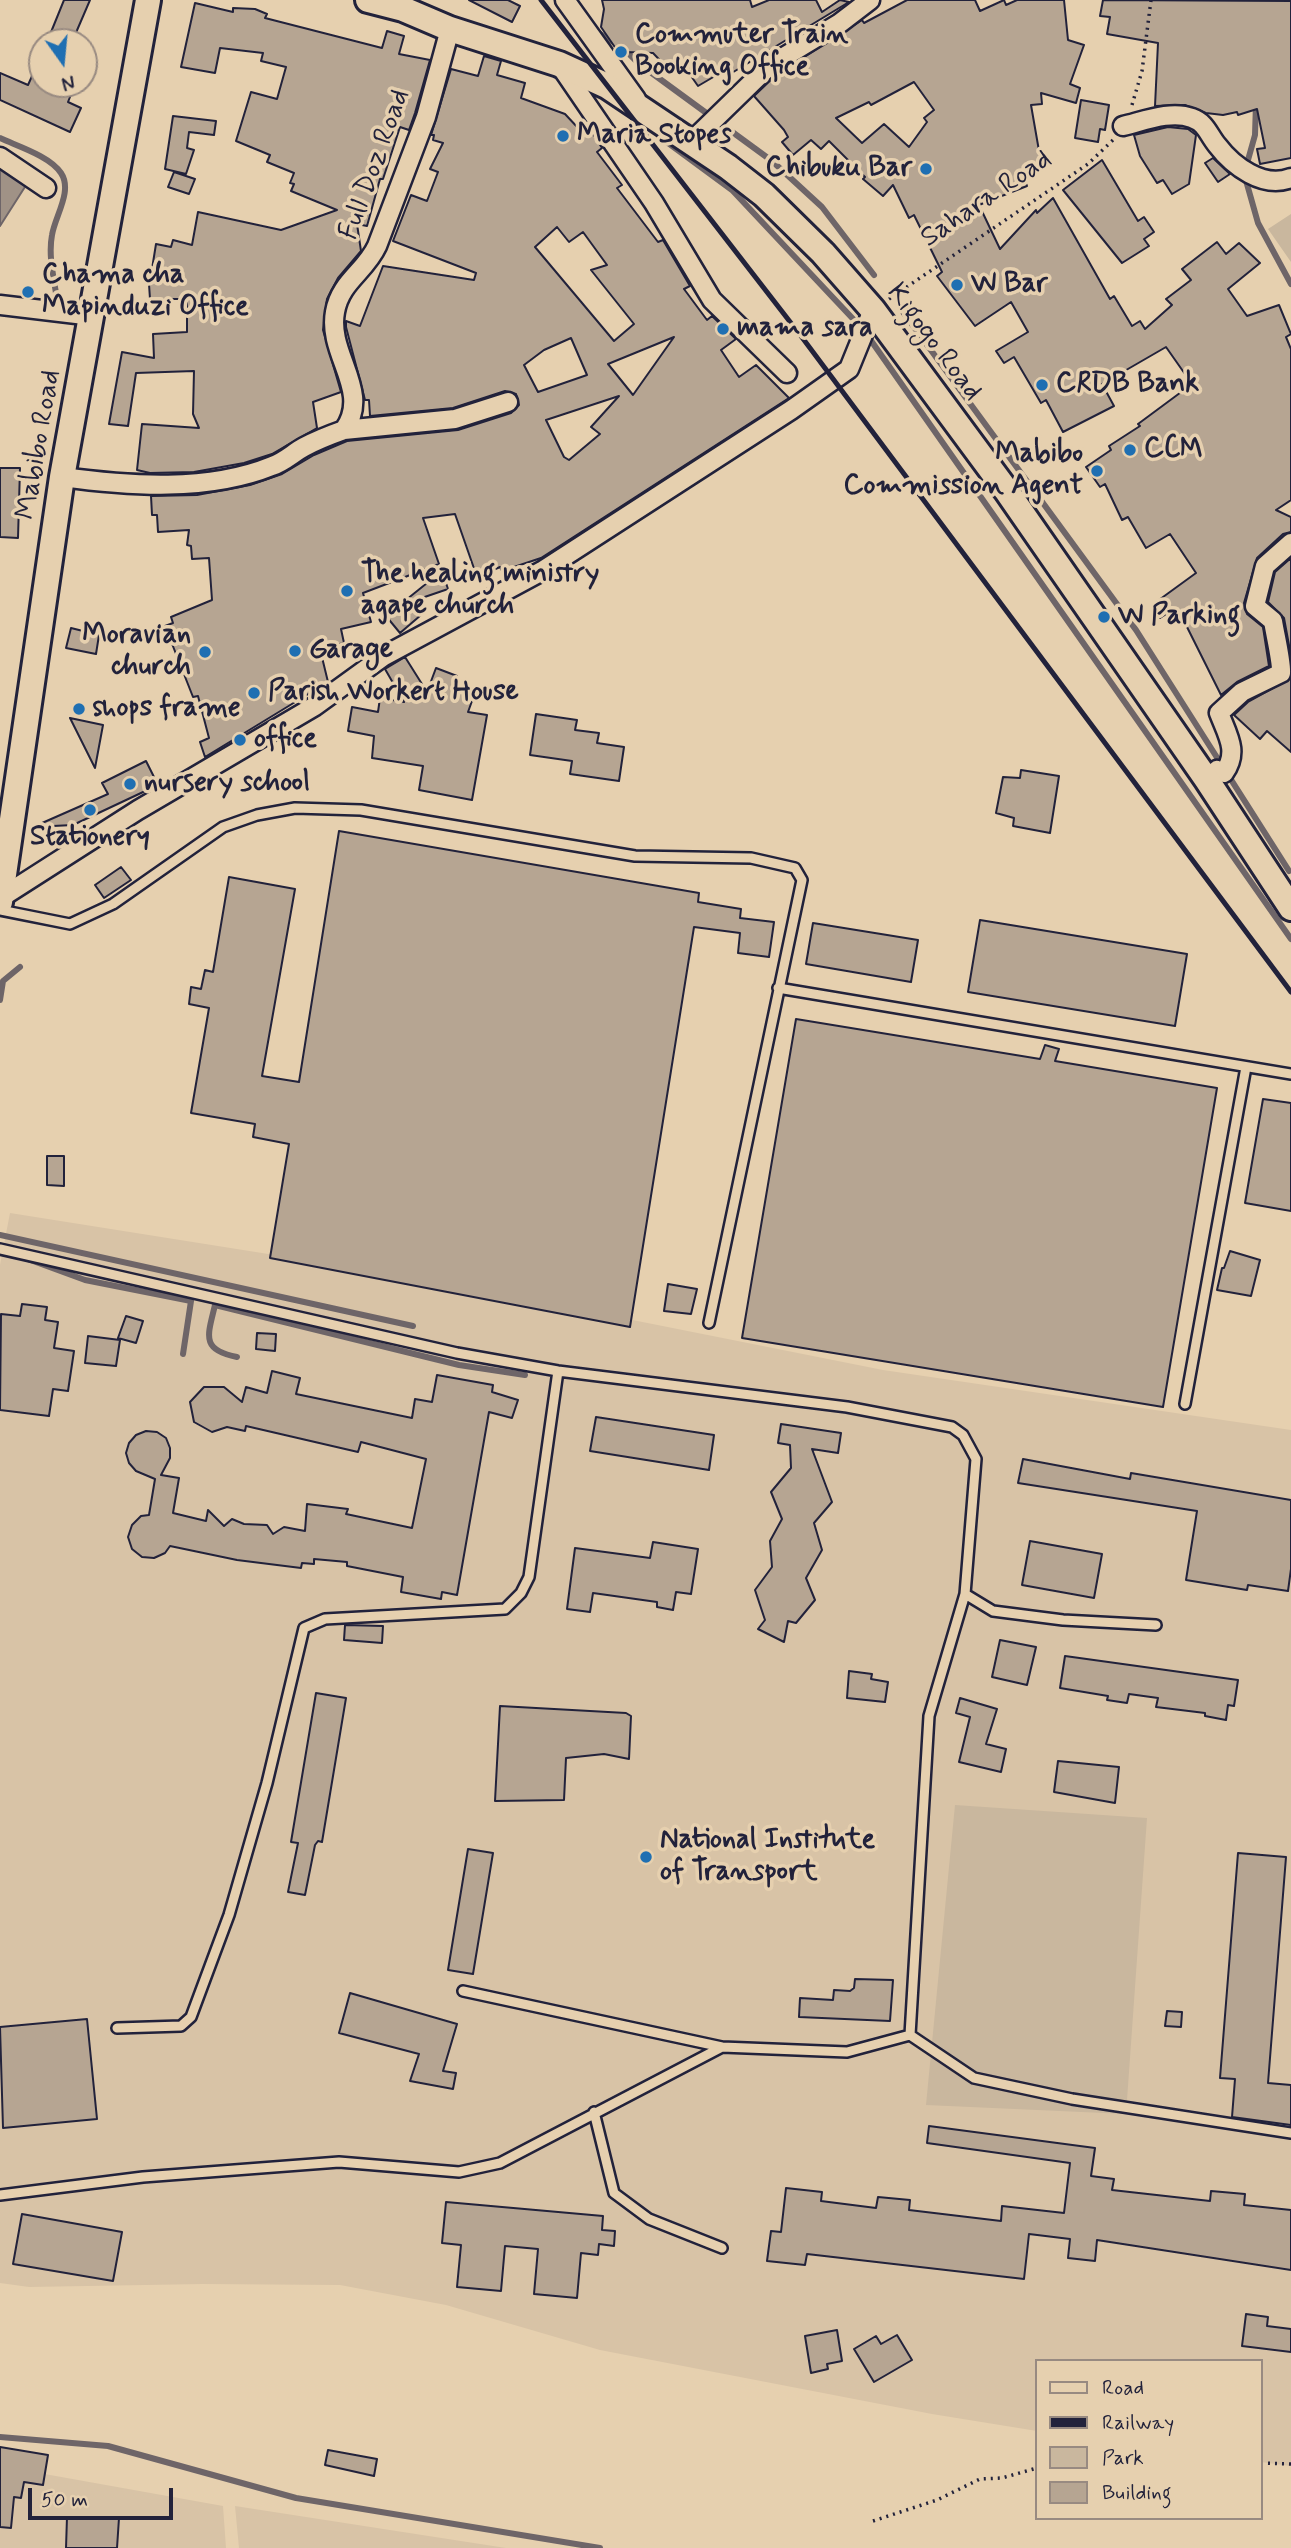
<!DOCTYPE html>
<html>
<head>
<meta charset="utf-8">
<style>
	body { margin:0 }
	#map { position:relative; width:1291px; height:2548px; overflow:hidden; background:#e6d0af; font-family:Mynerve,sans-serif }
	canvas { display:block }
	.legend { position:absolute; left:1035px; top:2359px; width:228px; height:161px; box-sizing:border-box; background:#e6d0af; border:2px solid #988a81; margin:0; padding:9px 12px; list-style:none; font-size:21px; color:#22223b }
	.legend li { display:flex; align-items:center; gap:14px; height:35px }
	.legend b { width:35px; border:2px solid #988a81 }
	.north { position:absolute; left:28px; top:28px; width:70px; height:70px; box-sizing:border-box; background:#e6d0af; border:2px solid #988a81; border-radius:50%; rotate:165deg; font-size:19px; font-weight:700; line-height:28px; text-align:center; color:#22223b }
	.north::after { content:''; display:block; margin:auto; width:24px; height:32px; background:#1f6fb2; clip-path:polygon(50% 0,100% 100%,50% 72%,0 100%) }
	.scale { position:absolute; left:28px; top:2488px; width:145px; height:32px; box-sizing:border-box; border:4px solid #22223b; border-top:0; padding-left:9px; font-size:21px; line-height:24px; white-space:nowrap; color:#22223b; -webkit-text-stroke:5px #e6d0af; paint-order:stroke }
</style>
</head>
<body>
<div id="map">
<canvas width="1291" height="2548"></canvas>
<ul class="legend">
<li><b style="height:9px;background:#e6d0af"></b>Road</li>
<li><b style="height:9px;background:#22223b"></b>Railway</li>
<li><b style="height:19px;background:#c9b79e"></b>Park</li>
<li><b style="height:19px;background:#b6a592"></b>Building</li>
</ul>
<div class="north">N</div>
<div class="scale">50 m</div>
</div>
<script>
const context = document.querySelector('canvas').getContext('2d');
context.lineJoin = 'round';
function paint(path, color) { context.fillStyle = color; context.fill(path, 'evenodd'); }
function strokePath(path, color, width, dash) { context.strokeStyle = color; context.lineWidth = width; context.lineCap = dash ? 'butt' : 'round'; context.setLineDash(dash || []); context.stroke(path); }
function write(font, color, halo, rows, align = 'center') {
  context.font = font + ' Mynerve,sans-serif'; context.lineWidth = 7; context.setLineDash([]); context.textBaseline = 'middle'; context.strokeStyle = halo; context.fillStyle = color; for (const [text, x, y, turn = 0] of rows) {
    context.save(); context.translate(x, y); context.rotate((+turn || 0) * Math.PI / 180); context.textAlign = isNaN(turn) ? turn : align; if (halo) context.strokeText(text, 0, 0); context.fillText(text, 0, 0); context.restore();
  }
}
paint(new Path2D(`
	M 10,1213 L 432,1280 L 883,1370 L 1291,1430 L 1291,2466 L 1261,2462 L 1261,2361 L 1037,2361 L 1037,2431 L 932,2414 L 600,2350 L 446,2305 L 340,2285 L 203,2284 L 29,2287 L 0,2283 L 0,1265 Z
	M 0,2466 L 223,2506 L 226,2548 L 0,2548 Z
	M 235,2506 L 506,2548 L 239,2548 Z`), '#d8c3a6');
paint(new Path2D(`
	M 1291,214 L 1291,262 L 1268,229 Z
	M 955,1805 L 1147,1818 L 1126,2114 L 926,2105 Z`), '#c9b79e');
const water = new Path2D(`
	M 0,162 L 30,179 L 0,226 Z`);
paint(water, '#a09286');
strokePath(water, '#6e6568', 2);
strokePath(new Path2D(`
	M 597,32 L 623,48 L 638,63 L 772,161 L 822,207 L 874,275
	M 660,137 L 732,190 L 855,321
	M 0,138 C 17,146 50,156 61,173 C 73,191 55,216 52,235 C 48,256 54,278 57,300
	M 1248,160 L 1255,135 L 1256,103
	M 1245,177 L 1258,223 L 1291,284
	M 903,312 L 1136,630 L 1289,871
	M 872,342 L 1291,939
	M 0,1000 L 3,981 L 20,967
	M 0,1235 L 413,1326
	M 25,1258 L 85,1280 L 191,1301 L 183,1354
	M 237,1357 C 200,1350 208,1335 215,1305 L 459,1365 L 525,1375
	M 0,2437 L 108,2446 L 296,2498 L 600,2548`), '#6e6568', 6);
const building = new Path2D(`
	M 64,0 L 90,0 L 72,42 L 47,42 Z
	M 469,0 L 508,0 L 520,6 L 512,22 Z
	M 602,0 L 750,0 L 752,7 L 769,0 L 816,0 L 822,12 L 840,0 L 849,2 L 730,74 L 727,69 L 698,86 L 684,66 L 673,74 L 653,53 L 625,52 L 621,56 L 601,27 L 604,9 Z
	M 907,0 L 975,0 L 980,11 L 1004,0 L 1006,5 L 1017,0 L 1064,0 L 1068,40 L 1084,45 L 1070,84 L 1080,88 L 1076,103 L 1041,93 L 1042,104 L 1031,105 L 1042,168 L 1022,172 L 1027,186 L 979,205 L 1000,249 L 1036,210 L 1037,213 L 1053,198 L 1110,299 L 1114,296 L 1132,326 L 1140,321 L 1145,329 L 1172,305 L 1166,299 L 1191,280 L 1182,269 L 1217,242 L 1226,254 L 1239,243 L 1260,263 L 1228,289 L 1247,316 L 1279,305 L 1291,334 L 1286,337 L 1291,349 L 1291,500 L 1276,510 L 1291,517 L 1291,532 L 1283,534 L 1257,558 L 1244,603 L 1247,614 L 1263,627 L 1269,666 L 1237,682 L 1221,695 L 1179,611 L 1173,615 L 1171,611 L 1160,618 L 1152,605 L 1196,573 L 1170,534 L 1146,548 L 1128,517 L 1122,520 L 1105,484 L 1100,487 L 1086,467 L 1111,450 L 1109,446 L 1140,426 L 1138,424 L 1192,384 L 1166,347 L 1102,384 L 1114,406 L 1063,432 L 1046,400 L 1041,403 L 1014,357 L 1004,363 L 996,351 L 1028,332 L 1011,302 L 975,326 L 937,276 L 942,272 L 914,215 L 909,218 L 893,185 L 883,196 L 863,179 L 865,177 L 829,141 L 821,149 L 811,140 L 793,155 L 782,142 L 788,137 L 784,130 L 754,96 L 776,75 L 862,20 L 864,23 ZM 914,82 L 934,110 L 924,118 L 927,122 L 909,147 L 884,124 L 862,143 L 836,118 L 869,102 L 871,105 Z
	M 1103,0 L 1291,1 L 1291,158 L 1260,164 L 1257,149 L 1265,148 L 1257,109 L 1238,115 L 1237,112 L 1223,115 L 1206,113 L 1185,105 L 1155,106 L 1158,43 L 1107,34 L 1110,17 L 1100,16 Z
	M 195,3 L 233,12 L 233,8 L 255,9 L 267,14 L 265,18 L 382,48 L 387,31 L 404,36 L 399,54 L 430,60 L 415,113 L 409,130 L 400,127 L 383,179 L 380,179 L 367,226 L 357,224 L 361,251 L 338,278 L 327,299 L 323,330 L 341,392 L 313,402 L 317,428 L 272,454 L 244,463 L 194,472 L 150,473 L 137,470 L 142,424 L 199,428 L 193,414 L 194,371 L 136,373 L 128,426 L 109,424 L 122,352 L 154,358 L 153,334 L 187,332 L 187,299 L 150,299 L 148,269 L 152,269 L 156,244 L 171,247 L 173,240 L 192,245 L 198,212 L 281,230 L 337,210 L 291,191 L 294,184 L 290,183 L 294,173 L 267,162 L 270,155 L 236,141 L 251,92 L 277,99 L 286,67 L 261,61 L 263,53 L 220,48 L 215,73 L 181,67 Z
	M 42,54 L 42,84 L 67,84 L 65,88 L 72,92 L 68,102 L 81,108 L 70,132 L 0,100 L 0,73 L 28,85 Z
	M 484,56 L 501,61 L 497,75 L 525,83 L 521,98 L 565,114 L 579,129 L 586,123 L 602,148 L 597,152 L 622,185 L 617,188 L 658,242 L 663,240 L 690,286 L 684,289 L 707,320 L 712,316 L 736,339 L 721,350 L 739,377 L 756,365 L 789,398 L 541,558 L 502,571 L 500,567 L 477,577 L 455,514 L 423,518 L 439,564 L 363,593 L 371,622 L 341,629 L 344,643 L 320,649 L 328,682 L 205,757 L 200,742 L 209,738 L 198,696 L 193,697 L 165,626 L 173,623 L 171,617 L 212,600 L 209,558 L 192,559 L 191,546 L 187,545 L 189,530 L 158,532 L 157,515 L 152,515 L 151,496 L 197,495 L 250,485 L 282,474 L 314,455 L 347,441 L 458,430 L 511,413 L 519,405 L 516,394 L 505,391 L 453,408 L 370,416 L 369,400 L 365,400 L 346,327 L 346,321 L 360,326 L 383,266 L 474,280 L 476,273 L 393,241 L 411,195 L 427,201 L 438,172 L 430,169 L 443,143 L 433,140 L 434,135 L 431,135 L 451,69 L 478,76 ZM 557,227 L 569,242 L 583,232 L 607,265 L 591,270 L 634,324 L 614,341 L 535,247 ZM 674,337 L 633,395 L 608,364 ZM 571,338 L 587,375 L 538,392 L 524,365 L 544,350 ZM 619,396 L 591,427 L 600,434 L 569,460 L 564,457 L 546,420 Z
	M 1081,100 L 1109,105 L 1105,130 L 1100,129 L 1098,142 L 1075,138 Z
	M 173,116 L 216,121 L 214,135 L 189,132 L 187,148 L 194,150 L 186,174 L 165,169 Z
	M 1168,127 L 1188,129 L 1196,135 L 1189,184 L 1172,194 L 1163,180 L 1157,183 L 1140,156 L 1134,135 Z
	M 1213,158 L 1230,174 L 1218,182 L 1205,163 Z
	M 1102,160 L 1138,221 L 1144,217 L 1154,232 L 1144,239 L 1149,246 L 1122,263 L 1063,190 Z
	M 174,172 L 195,179 L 189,194 L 168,187 Z
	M 0,468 L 20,468 L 18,538 L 0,537 Z
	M 1291,558 L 1291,656 L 1284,618 L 1268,602 L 1275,572 Z
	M 442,571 L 448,589 L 410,602 L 421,615 L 400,633 L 386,616 Z
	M 71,628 L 99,635 L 96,654 L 66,648 Z
	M 405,657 L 427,692 L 436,668 L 457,676 L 454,682 L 476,690 L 468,712 L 487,715 L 472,800 L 419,790 L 423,766 L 372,758 L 374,736 L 348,731 L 352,707 L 378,712 L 380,698 L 404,702 L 385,669 Z
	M 1291,678 L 1291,752 L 1267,731 L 1260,739 L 1234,715 L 1248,702 Z
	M 536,714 L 577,720 L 575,730 L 599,733 L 597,743 L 624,747 L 619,781 L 570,774 L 572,761 L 530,755 Z
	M 70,718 L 103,725 L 95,768 Z
	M 146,761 L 158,785 L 73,825 L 33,827 L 108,794 L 102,783 Z
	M 1021,770 L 1059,776 L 1050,833 L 1013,826 L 1014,818 L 996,813 L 1003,777 L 1020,778 Z
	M 339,831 L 699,893 L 698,902 L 741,909 L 740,918 L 774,922 L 769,957 L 738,953 L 740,933 L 694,927 L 630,1327 L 270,1258 L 289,1144 L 253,1137 L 255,1124 L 191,1113 L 209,1008 L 189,1004 L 191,987 L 201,989 L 205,970 L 213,972 L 229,877 L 295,889 L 262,1076 L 299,1082 Z
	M 121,867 L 131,880 L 104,898 L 95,885 Z
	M 980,920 L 1187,954 L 1175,1026 L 968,992 Z
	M 813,923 L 918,940 L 911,982 L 806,964 Z
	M 796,1019 L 1040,1059 L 1045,1045 L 1059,1049 L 1055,1061 L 1217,1088 L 1163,1407 L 742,1338 Z
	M 1263,1099 L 1291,1103 L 1291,1211 L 1245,1203 Z
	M 47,1156 L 64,1156 L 64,1186 L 47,1185 Z
	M 1230,1251 L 1260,1260 L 1251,1296 L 1217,1290 L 1222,1268 L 1224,1268 Z
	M 668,1284 L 697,1289 L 691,1314 L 664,1311 Z
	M 22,1304 L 47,1307 L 45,1320 L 58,1322 L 54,1348 L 74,1351 L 68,1391 L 53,1389 L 49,1416 L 0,1410 L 1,1314 L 20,1316 Z
	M 126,1316 L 143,1321 L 136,1343 L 118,1338 Z
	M 257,1333 L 276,1334 L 275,1351 L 256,1349 Z
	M 88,1336 L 120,1340 L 116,1366 L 85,1363 Z
	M 272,1371 L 300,1378 L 296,1394 L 412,1418 L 415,1399 L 432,1402 L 437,1375 L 493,1385 L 492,1392 L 518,1400 L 512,1418 L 489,1412 L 457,1595 L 442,1592 L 441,1599 L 401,1592 L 403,1577 L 347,1566 L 347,1562 L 314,1559 L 314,1564 L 302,1563 L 301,1568 L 237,1560 L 170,1546 L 165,1553 L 154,1558 L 142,1557 L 132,1549 L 128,1537 L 132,1525 L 141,1516 L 149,1515 L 155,1479 L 136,1471 L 129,1463 L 126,1453 L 129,1443 L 136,1435 L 146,1431 L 157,1432 L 166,1438 L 170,1448 L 170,1458 L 161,1475 L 179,1478 L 173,1513 L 206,1521 L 208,1510 L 224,1526 L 232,1519 L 244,1524 L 267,1525 L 273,1534 L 284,1527 L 305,1531 L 307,1504 L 348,1509 L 346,1514 L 412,1528 L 426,1459 L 361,1442 L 358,1452 L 246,1426 L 245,1431 L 227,1427 L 212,1432 L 194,1422 L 190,1402 L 204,1387 L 224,1387 L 242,1402 L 246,1387 L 267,1393 Z
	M 596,1417 L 714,1435 L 709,1470 L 590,1451 Z
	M 781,1424 L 841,1433 L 838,1453 L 812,1449 L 832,1502 L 814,1523 L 822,1550 L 806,1578 L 815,1600 L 796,1623 L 788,1621 L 784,1642 L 758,1629 L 765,1620 L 755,1590 L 772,1567 L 770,1541 L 782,1519 L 771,1492 L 791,1468 L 790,1445 L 778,1443 Z
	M 1023,1459 L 1130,1479 L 1131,1473 L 1291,1500 L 1291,1569 L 1288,1591 L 1248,1585 L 1247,1590 L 1186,1580 L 1197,1511 L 1018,1483 Z
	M 1030,1541 L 1102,1554 L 1094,1598 L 1022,1585 Z
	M 653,1542 L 698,1549 L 691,1594 L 676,1592 L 673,1610 L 657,1607 L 657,1602 L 593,1593 L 590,1612 L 567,1609 L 575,1548 L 650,1558 Z
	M 345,1625 L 383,1626 L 382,1643 L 344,1640 Z
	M 1000,1640 L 1036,1647 L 1027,1685 L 992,1677 Z
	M 1065,1656 L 1238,1680 L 1234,1706 L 1228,1705 L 1226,1720 L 1205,1716 L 1205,1713 L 1156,1707 L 1158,1698 L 1129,1694 L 1127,1703 L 1107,1700 L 1108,1696 L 1060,1688 Z
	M 849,1671 L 872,1674 L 871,1679 L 888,1682 L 885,1702 L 847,1698 Z
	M 316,1693 L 346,1698 L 322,1842 L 318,1841 L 315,1845 L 305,1895 L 288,1892 L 298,1843 L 291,1842 Z
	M 960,1698 L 997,1709 L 986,1744 L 1006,1749 L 1001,1772 L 959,1762 L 970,1717 L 956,1713 Z
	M 500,1706 L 626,1713 L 631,1716 L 629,1759 L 604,1754 L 566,1758 L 564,1800 L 495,1801 Z
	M 1058,1761 L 1119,1767 L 1115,1803 L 1054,1792 Z
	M 468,1849 L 493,1853 L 473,1974 L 448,1970 Z
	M 1238,1853 L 1286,1857 L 1268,2083 L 1291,2085 L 1291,2125 L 1232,2117 L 1235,2079 L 1220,2078 Z
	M 855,1979 L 893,1980 L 890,2021 L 799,2017 L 800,1998 L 833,2000 L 834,1990 L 850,1991 L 854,1988 Z
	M 350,1993 L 457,2024 L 443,2071 L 456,2073 L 453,2089 L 410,2081 L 419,2054 L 339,2033 Z
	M 1167,2011 L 1182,2012 L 1181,2027 L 1165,2026 Z
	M 87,2019 L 97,2119 L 3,2128 L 0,2027 Z
	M 929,2126 L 1095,2148 L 1091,2176 L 1114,2179 L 1112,2190 L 1210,2201 L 1211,2191 L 1245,2194 L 1244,2205 L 1291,2210 L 1291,2270 L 1097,2240 L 1095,2261 L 1068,2258 L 1070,2239 L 1029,2234 L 1024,2279 L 807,2254 L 805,2265 L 767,2261 L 771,2231 L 781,2232 L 786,2188 L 822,2192 L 821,2201 L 876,2208 L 878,2197 L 910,2200 L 909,2210 L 1001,2221 L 1002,2206 L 1064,2213 L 1070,2163 L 927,2143 Z
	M 446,2202 L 603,2216 L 602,2230 L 615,2231 L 614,2246 L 599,2244 L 598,2255 L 581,2253 L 577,2298 L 534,2294 L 538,2249 L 505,2246 L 501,2291 L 457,2287 L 461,2245 L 442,2243 Z
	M 22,2214 L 122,2232 L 113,2281 L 13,2264 Z
	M 1246,2314 L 1268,2317 L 1267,2326 L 1291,2329 L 1291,2352 L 1242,2346 Z
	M 837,2330 L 842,2361 L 827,2364 L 828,2369 L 811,2373 L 805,2336 Z
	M 897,2335 L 912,2360 L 874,2382 L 854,2349 L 876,2336 L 881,2344 Z
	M 0,2447 L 48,2455 L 43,2485 L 24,2482 L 21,2498 L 14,2497 L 11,2528 L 0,2527 Z
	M 328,2450 L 377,2459 L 374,2476 L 325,2465 Z
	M 67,2517 L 119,2518 L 117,2548 L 66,2548 Z`);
paint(building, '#b6a592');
strokePath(building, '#22223b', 2);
const service = new Path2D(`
	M 0,910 L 70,924 L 113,904 L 223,827 L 257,815 L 295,808 L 361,810 L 635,856 L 751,858 L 795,868 L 802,880 L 709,1323
	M 778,988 L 1291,1074
	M 0,1249 L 457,1353 L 558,1371 L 847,1407 L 952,1427 L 963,1435 L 976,1459 L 965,1594 L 993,1611 L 1063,1620 L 1156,1625
	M 1185,1404 L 1246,1067
	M 463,1991 L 722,2047
	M 117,2028 L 181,2026 L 191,2017 L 229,1915 L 267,1783 L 304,1628 L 325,1619 L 505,1609 L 521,1593 L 529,1577 L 558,1371
	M 910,2035 L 974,2078 L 1072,2099 L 1291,2133
	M 594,2112 L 614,2193 L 649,2219 L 722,2248
	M 0,2195 L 143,2177 L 339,2162 L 459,2172 L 500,2163 L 722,2047 L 847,2052 L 910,2035 L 929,1716 L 965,1594`);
const minor = new Path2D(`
	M 565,0 L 636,99
	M 559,64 L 654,203 L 712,300 L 787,373
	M 1123,126 C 1144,121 1171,110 1192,118 C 1206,123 1208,134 1217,145 C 1233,166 1263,189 1291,178
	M 692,141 L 769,66 L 840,23 L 870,0
	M 0,157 L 46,188
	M 0,305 L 93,316
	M 344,430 L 455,419 L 508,402
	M 62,477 C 129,486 208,492 272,466 C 284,462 293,453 304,447 C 317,440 330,435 344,430 C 372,391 327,355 335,312 C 340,282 365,272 377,246 L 426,117 L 450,29
	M 1207,780 L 1217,770 L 1224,773 C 1239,752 1228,736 1219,713 L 1242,692 L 1281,673 C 1282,663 1275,634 1273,621 L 1255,606 L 1265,566 L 1291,543
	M 2,897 L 138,810 L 315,706 L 384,656 L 542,571 L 791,410 L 849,369 L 873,310`);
const secondary = new Path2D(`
	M 368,0 L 403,9 L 450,29 L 559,64 L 607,86 L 728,167 L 764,195 L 823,253 L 873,310 L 1006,490 L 1207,780 L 1291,908
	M 0,902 L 62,477 L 148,0`);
strokePath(service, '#22223b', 14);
strokePath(minor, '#22223b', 23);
strokePath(secondary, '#22223b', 30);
strokePath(new Path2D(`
	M 1132,105 L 1142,71 L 1151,0
	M 889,299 L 1088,164 L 1113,140
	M 1261,2463 L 1291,2464
	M 873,2521 L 937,2500 L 980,2479 L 1002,2478 L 1037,2468`), '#22223b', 3.5, [2, 5]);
strokePath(service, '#e6d0af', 9);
strokePath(minor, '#e6d0af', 18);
strokePath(secondary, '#e6d0af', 24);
strokePath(new Path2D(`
	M 541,0 L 801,336 L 1291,992`), '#22223b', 5);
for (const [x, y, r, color] of [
	[621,52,7,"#1f6fb2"],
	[563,136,7,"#1f6fb2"],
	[926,169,7,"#1f6fb2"],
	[957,285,7,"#1f6fb2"],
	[28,292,7,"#1f6fb2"],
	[723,329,7,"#1f6fb2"],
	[1042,385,7,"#1f6fb2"],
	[1130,450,7,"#1f6fb2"],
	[1097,471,7,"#1f6fb2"],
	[347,591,7,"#1f6fb2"],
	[1104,617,7,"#1f6fb2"],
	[295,651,7,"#1f6fb2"],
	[205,652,7,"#1f6fb2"],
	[254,693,7,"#1f6fb2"],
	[79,709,7,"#1f6fb2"],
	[240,740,7,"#1f6fb2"],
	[130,784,7,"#1f6fb2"],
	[90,810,7,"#1f6fb2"],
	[646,1857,7,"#1f6fb2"]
]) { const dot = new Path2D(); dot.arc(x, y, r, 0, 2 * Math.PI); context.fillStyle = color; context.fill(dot); strokePath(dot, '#e6d0af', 2.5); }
write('bold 28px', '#22223b', '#e6d0af', [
	["Commuter Train",635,36],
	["Booking Office",635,68],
	["Maria Stopes",577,136],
	["Chibuku Bar",912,169,"right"],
	["Chama cha",42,276],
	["Mapinduzi Office",42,308],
	["W Bar",971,285],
	["mama sara",737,329],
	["CRDB Bank",1056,385],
	["CCM",1144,450],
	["Mabibo",1083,455,"right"],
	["Commission Agent",1083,487,"right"],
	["The healing ministry",361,575],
	["agape church",361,607],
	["W Parking",1118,617],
	["Moravian",191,636,"right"],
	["church",191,668,"right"],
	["Garage",309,651],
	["Parish Workert House",268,693],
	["shops frame",93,709],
	["office",254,740],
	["nursery school",144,784],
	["Stationery",90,838,"center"],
	["National Institute",660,1841],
	["of Transport",660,1873]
], 'left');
write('28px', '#22223b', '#e6d0af', [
	["Full Doz Road",376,165,-70],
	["Sahara Road",987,200,-34],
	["Kigogo Road",933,343,53],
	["Mabibo Road",40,445,-80]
]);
</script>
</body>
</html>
